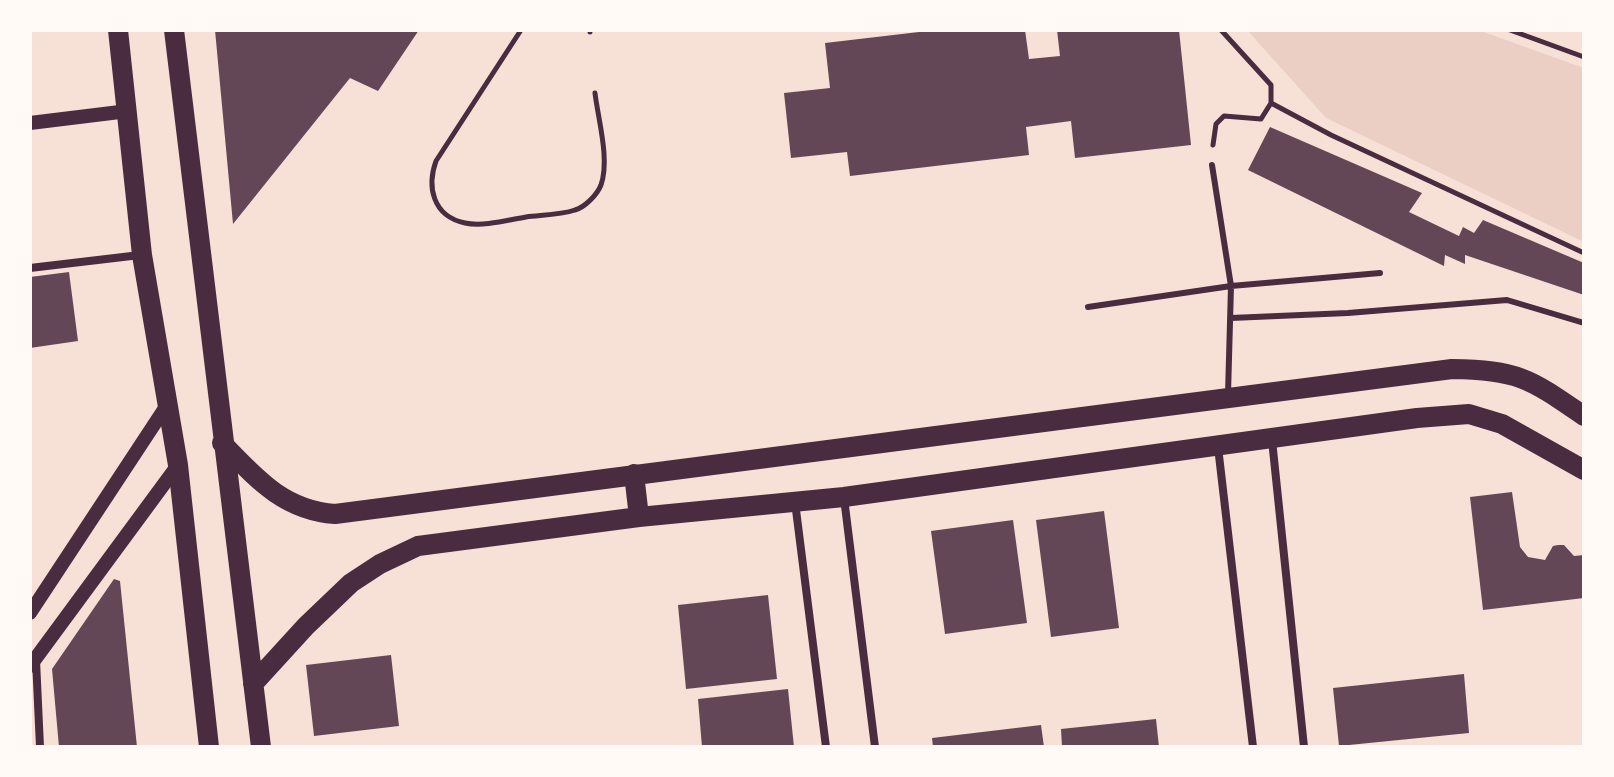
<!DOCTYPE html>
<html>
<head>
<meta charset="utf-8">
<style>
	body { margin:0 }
	#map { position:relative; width:1614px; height:777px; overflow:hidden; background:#f7e1d7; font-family:Manrope,sans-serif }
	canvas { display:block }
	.frame { position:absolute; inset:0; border:32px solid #fffaf5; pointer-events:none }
</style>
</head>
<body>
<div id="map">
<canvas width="1614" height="777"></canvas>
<div class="frame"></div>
</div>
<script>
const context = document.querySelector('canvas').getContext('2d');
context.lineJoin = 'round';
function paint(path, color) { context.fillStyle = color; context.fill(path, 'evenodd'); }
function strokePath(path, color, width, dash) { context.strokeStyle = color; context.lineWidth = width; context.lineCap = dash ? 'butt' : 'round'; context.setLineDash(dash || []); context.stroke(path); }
paint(new Path2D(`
	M 1247,30 L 1478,30 L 1584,68 L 1584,242 L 1326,118 Z`), '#ebcfc5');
paint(new Path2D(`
	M 215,30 L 419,30 L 378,91 L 350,78 L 233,224 Z
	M 936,30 L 1025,30 L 1029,59 L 1060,56 L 1057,30 L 1179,30 L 1191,145 L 1075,158 L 1071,121 L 1026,127 L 1029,155 L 850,176 L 847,152 L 791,158 L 784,93 L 830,88 L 825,43 Z
	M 1270,127 L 1422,193 L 1409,212 L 1459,236 L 1463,227 L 1474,233 L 1483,220 L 1584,263 L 1584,295 L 1465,255 L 1465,264 L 1445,255 L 1444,266 L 1248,170 Z
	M 69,272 L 78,341 L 30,348 L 30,277 Z
	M 1512,492 L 1520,547 L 1528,557 L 1545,560 L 1553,546 L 1558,545 L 1564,545 L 1574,556 L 1584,555 L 1584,598 L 1483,610 L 1470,497 Z
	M 1104,511 L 1119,628 L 1051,637 L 1036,520 Z
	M 1013,520 L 1027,623 L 945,634 L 931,531 Z
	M 114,579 L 120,581 L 137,747 L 59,747 L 52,669 Z
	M 768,595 L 777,679 L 686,689 L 678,605 Z
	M 391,655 L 399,726 L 314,736 L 306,665 Z
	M 1464,674 L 1469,733 L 1339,746 L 1333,688 Z
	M 788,689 L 794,747 L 702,747 L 698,699 Z
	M 1156,719 L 1159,747 L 1062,747 L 1061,729 Z
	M 1041,725 L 1044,747 L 933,747 L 932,738 Z`), '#644757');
strokePath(new Path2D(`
	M 521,30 L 436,161 C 427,186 432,216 465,223 C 483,227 508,220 526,217 C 542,215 560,215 575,210 C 585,207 597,195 601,185 C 610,159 598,119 595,93
	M 590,30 L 590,32
	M 1510,30 L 1584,57
	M 1271,103 L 1331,135 L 1584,253
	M 1213,145 L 1216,124 L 1224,116 L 1261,119 L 1271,103 L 1271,85 L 1221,30`), '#4a2c40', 5);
strokePath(new Path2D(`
	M 1212,165 L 1231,286 L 1228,394
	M 1088,307 L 1231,286 L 1380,273
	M 1231,318 L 1348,313 L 1507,300 L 1584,323`), '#4a2c40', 6);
strokePath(new Path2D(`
	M 30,268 L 140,255
	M 1272,440 L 1304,747
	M 1218,447 L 1253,747
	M 844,498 L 875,747
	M 795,502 L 826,747
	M 36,660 L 40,747`), '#4a2c40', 8);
strokePath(new Path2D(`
	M 30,123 L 128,111
	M 30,613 L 167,405
	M 30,666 L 178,465`), '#4a2c40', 14);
strokePath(new Path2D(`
	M 118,30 L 142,255 L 178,465 L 209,747
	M 174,30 L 261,747
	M 222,443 C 256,478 283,510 335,514 L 1452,369 C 1519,370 1530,379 1584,416
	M 634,474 L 639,517
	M 253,684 L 306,626 L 351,583 L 380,564 L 418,546 L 639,517 L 844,497 L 1417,418 L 1469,414 L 1502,424 L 1584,470`), '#4a2c40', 20);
</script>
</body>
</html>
